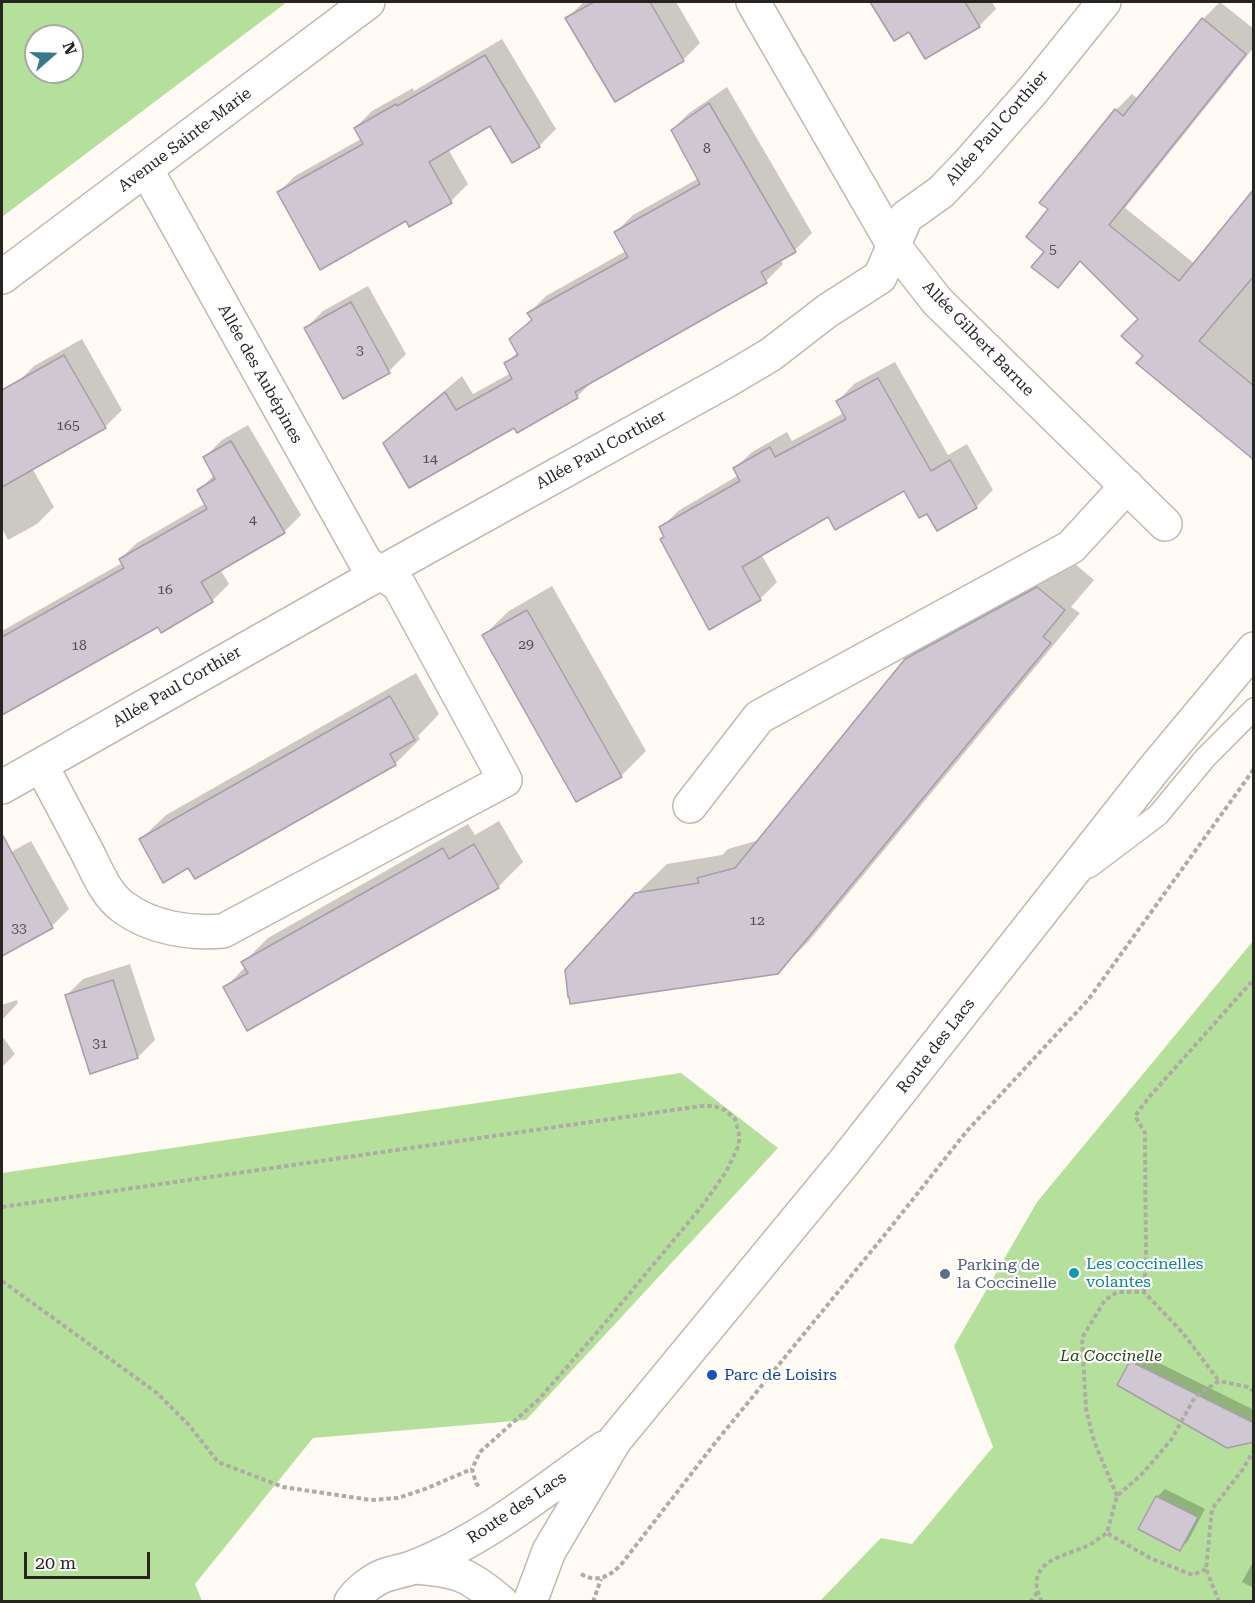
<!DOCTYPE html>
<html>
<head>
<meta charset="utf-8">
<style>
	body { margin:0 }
	#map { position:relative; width:1255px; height:1603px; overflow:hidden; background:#fffaf3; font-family:"Roboto Serif",serif }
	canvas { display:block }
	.frame { position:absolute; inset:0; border:3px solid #282521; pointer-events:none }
	.north { position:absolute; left:24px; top:24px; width:60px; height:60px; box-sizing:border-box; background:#fff; border:2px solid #a9a8a6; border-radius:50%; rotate:70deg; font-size:16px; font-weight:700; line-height:24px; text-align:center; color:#282521 }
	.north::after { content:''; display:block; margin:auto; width:21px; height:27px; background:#377b8a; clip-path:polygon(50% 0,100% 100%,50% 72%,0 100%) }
	.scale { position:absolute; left:24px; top:1552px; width:126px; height:27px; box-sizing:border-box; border:3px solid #282521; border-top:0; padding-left:8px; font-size:18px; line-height:21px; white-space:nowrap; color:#282521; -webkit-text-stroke:4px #fff; paint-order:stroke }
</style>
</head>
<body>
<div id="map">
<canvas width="1255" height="1603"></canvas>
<div class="frame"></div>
<div class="north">N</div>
<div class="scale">20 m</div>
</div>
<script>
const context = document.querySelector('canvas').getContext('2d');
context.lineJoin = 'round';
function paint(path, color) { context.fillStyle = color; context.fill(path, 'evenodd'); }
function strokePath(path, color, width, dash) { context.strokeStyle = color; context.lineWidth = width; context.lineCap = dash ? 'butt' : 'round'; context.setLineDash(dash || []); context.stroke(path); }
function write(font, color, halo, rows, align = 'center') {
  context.font = font + ' "Roboto Serif",serif'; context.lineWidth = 4.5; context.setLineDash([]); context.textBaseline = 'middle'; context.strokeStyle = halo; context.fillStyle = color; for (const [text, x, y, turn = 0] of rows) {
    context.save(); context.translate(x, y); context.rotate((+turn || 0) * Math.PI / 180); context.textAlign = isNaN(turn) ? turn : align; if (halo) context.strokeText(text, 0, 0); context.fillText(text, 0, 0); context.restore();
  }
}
paint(new Path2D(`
	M 2,2 L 287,2 L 2,217 ZM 36,36 L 72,36 L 72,72 L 36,72 Z
	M 1253,941 L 1253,1601 L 819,1602 L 881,1538 L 912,1544 L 993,1447 L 954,1346 L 1037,1202 Z
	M 681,1073 L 778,1148 L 526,1420 L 313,1438 L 195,1584 L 202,1601 L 2,1601 L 2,1173 Z`), '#b5e09b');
paint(new Path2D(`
	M 584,2 L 676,2 L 700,43 L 683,60 L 616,100 L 567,18 Z
	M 888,2 L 992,2 L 996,9 L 979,26 L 925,57 L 909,30 L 878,12 Z
	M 1220,2 L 1254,29 L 1254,47 L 1125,208 L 1195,264 L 1254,193 L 1254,458 L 1145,356 L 1140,319 L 1081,261 L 1057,286 L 1046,252 L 1050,209 L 1116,110 L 1132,94 L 1138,99 L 1203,19 Z
	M 502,39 L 556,129 L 539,146 L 513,161 L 490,124 L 448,149 L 468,184 L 451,201 L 406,219 L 278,193 L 295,176 L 361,139 L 355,128 L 372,111 L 413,88 L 414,91 Z
	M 727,87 L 812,233 L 795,250 L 780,259 L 783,264 L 766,281 L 594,379 L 577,397 L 517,430 L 515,426 L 385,444 L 402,426 L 462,376 L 473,394 L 511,373 L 505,364 L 518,352 L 510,339 L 533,318 L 529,313 L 546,296 L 626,251 L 616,232 L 633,215 L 699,178 L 672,130 L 689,113 Z
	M 368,286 L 406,354 L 389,371 L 344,397 L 306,328 L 323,311 Z
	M 82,339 L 122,410 L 105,427 L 32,468 L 54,507 L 37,524 L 8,540 L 2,528 L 2,419 L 29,404 L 17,383 L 34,366 Z
	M 895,362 L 948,455 L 967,444 L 993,490 L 976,507 L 937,529 L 927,512 L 904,489 L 828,515 L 761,554 L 777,582 L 760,599 L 665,536 L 661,528 L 678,511 L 739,475 L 735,468 L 752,452 L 787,432 L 792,441 L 844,413 L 838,401 L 854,384 Z
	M 248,425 L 301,515 L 284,532 L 220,569 L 229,584 L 212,601 L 158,625 L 18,704 L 2,715 L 2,631 L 122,563 L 120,559 L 137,543 L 206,503 L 199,490 L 214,475 L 205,457 L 222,440 Z
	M 1068,558 L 1094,580 L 1071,607 L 1080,613 L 808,942 L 777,972 L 636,894 L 667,864 L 722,855 L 728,849 L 759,840 L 906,660 L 937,629 Z
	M 552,586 L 646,751 L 621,776 L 484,635 L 509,611 Z
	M 416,673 L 439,714 L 418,736 L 420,739 L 395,764 L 189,866 L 141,839 L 166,815 Z
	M 499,821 L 523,862 L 498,887 L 225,988 L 246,966 L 243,963 L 268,938 L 468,824 L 475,835 Z
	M 31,841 L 69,909 L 52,926 L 2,955 L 2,857 Z
	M 130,964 L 155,1040 L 138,1057 L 66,996 L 83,979 Z
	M 17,1000 L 18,1003 L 2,1020 L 2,1005 Z
	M 2,1036 L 15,1054 L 2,1067 Z
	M 1139,1353 L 1254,1410 L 1254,1440 L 1131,1362 Z
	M 1165,1489 L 1205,1509 L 1188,1541 L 1180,1549 L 1157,1497 Z
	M 1254,1560 L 1254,1588 L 1242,1582 Z`), '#0003');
const building = new Path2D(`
	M 594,2 L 650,2 L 684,61 L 615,102 L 565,18 Z
	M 870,2 L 965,2 L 980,27 L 925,59 L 909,32 L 894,41 Z
	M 1202,18 L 1246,54 L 1109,225 L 1179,281 L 1254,189 L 1254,276 L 1199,341 L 1254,386 L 1254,460 L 1136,363 L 1143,356 L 1121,336 L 1138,319 L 1080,261 L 1058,288 L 1031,267 L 1044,252 L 1026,237 L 1048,209 L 1039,203 L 1115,109 L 1123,116 Z
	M 485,55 L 540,147 L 512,163 L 490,126 L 429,162 L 452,203 L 409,227 L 406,221 L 320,270 L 277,192 L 363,144 L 354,128 L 396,104 L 397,106 Z
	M 709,103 L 796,252 L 761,272 L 767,283 L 575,392 L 578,398 L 517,433 L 514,428 L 409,488 L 383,443 L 445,392 L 456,410 L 512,379 L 504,363 L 518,355 L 509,339 L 532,320 L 527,313 L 628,257 L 614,232 L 700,184 L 671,130 Z
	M 351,302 L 390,373 L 343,399 L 304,328 Z
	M 64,355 L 106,428 L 2,487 L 2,390 Z
	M 878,378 L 931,471 L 950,460 L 977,508 L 937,531 L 927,514 L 919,518 L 904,491 L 835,530 L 828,517 L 742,567 L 761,600 L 709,630 L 660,539 L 664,537 L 659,527 L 740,481 L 733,468 L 770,447 L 775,457 L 846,419 L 836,401 Z
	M 231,441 L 285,533 L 201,582 L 213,602 L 161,633 L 158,627 L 2,715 L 2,637 L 124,568 L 119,559 L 207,509 L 197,490 L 215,479 L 203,457 Z
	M 1037,587 L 1065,610 L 1043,637 L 1051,643 L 778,974 L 570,1004 L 569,997 L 568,997 L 565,970 L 635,893 L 699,883 L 697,878 L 735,868 L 905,659 Z
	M 527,610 L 622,777 L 576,802 L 482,635 Z
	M 390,696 L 415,740 L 390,754 L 396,765 L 195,879 L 188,868 L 163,883 L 139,839 Z
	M 2,834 L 53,928 L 2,956 Z
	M 474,844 L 499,888 L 247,1031 L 223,987 L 248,973 L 241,962 L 443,848 L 449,859 Z
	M 113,980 L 138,1058 L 90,1074 L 65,995 Z
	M 1130,1361 L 1254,1423 L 1254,1442 L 1227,1448 L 1117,1385 Z
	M 1156,1496 L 1198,1517 L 1180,1551 L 1138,1529 Z`);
paint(building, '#cfc7d1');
strokePath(building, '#a69ea8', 1.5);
const lane = new Path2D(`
	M 1089,867 L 1158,815 L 1206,757 L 1254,709`);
const street = new Path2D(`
	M 753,2 L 894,246 L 937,301 L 1165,524
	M 2,277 L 368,2
	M 41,765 C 56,793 71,822 86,850 C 96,869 105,894 123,907 C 151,928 190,934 223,931 L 505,780 L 399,585 L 366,563 L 146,169
	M 2,787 L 382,572 L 726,381 L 770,355 L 827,311 L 880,277 L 906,217 L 941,192 L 968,164 L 1034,89 L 1104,2
	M 690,806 L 759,717 L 1071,547 L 1127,486`);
const secondary = new Path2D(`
	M 414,1567 C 457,1570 468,1574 501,1602
	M 351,1602 C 357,1592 373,1580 383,1576 C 393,1572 404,1571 414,1567 C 484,1540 543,1491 604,1448
	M 530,1602 L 549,1551 L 615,1440 L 845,1161 L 1154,769 L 1254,649`);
strokePath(lane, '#c1b9af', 24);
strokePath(street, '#c1b9af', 36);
strokePath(secondary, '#c1b9af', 36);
strokePath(new Path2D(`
	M 2,1207 L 701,1106 L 714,1106 L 725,1110 L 735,1119 L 739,1134 L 739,1145 L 726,1172 L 702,1206 L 600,1329 L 539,1399 L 480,1452 L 472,1469 L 476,1483 L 480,1488
	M 2,1281 L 157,1393 L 189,1425 L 218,1462 L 283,1487 L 371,1500 L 398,1498 L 425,1489 L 472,1469
	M 1144,1292 L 1146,1258 L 1145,1145 L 1145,1133 L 1135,1116 L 1150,1096 L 1254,979
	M 1117,1496 L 1094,1441 L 1086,1409 L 1082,1338 L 1105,1300 L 1117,1292 L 1144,1292 L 1183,1333 L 1219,1381
	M 1206,1569 L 1193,1575 L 1152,1559 L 1107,1533 L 1117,1496 L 1143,1473 L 1171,1440 L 1195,1397 L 1219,1381 L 1248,1387 L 1254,1392
	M 581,1574 C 597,1583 608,1577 620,1566 L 715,1443 L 891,1227 L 966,1132 L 1088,1000 L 1254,769
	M 593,1602 L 601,1579
	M 1030,1602 L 1037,1593
	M 1042,1602 C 1022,1563 1061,1557 1087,1546 C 1094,1543 1100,1537 1107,1533
	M 1219,1602 L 1206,1569 L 1212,1509 L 1243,1469 L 1254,1450`), '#afaba5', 4, [4.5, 3]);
strokePath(lane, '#fff', 21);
strokePath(street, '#fff', 33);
strokePath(secondary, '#fff', 33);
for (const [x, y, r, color] of [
	[1074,1273,6,"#0f9aa8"],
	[945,1274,6,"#5c6f8a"],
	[712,1375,6,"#1a4fb4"]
]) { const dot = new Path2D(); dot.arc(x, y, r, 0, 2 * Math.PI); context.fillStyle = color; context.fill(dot); strokePath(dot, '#fff', 2); }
write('14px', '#524e4d', null, [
	["8",707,149],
	["5",1053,250],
	["3",360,351],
	["165",68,426],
	["14",430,459],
	["4",253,520],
	["16",165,590],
	["29",526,645],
	["18",79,646],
	["12",757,921],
	["33",19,929],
	["31",100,1044]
]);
write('16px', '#282521', '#fff', [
	["Allée Paul Corthier",997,128,-49],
	["Avenue Sainte-Marie",185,140,-37],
	["Allée Gilbert Barrue",978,339,46],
	["Allée des Aubépines",260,374,61],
	["Allée Paul Corthier",601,450,-29],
	["Allée Paul Corthier",177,687,-30],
	["Route des Lacs",936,1046,-52],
	["Route des Lacs",517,1508,-34]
]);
write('16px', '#0d838f', '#fff', [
	["Les coccinelles",1086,1264],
	["volantes",1086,1282]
], 'left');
write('16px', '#4e5e75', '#fff', [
	["Parking de",957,1265],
	["la Coccinelle",957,1283]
], 'left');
write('italic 16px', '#294516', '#fff', [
	["La Coccinelle",1111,1356]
]);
write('16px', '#164399', '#fff', [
	["Parc de Loisirs",724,1375]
], 'left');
</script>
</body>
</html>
